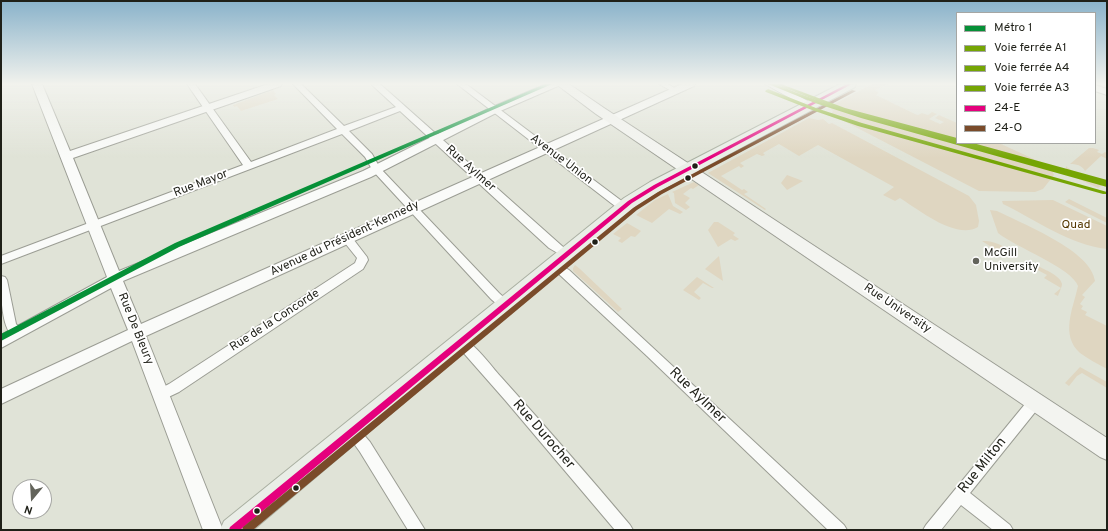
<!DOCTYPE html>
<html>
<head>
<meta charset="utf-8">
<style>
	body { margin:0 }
	#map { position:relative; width:1108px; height:531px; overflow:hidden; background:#e0e3d7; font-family:Overpass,sans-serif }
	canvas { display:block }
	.frame { position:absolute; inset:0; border:2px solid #1f2018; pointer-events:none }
	.legend { position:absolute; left:956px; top:12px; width:140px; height:132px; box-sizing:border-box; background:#fff; border:1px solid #a5a6a3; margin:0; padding:5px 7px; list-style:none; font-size:12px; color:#1f2018 }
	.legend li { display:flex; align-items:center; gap:8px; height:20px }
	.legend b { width:20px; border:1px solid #a5a6a3 }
	.north { position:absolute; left:12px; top:479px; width:40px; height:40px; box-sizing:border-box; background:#fff; border:1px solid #a5a6a3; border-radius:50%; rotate:198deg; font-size:11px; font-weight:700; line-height:16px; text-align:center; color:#1f2018 }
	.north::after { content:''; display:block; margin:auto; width:14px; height:18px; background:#63645b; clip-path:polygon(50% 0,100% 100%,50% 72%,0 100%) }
</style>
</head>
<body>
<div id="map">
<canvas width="1108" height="531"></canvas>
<div class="frame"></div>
<ul class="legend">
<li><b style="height:5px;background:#069037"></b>Métro 1</li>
<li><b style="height:5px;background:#75a504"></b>Voie ferrée A1</li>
<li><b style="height:5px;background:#75a504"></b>Voie ferrée A4</li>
<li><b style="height:5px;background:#75a504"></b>Voie ferrée A3</li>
<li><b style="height:5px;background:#e5007d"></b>24-E</li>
<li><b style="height:5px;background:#7a4b2a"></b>24-O</li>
</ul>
<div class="north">N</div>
</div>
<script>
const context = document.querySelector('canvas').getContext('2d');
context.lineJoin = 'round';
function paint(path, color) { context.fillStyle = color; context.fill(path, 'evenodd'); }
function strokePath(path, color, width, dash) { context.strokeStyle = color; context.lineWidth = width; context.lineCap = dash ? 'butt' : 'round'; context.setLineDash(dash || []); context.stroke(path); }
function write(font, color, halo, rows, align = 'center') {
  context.font = font + ' Overpass,sans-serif'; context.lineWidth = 3.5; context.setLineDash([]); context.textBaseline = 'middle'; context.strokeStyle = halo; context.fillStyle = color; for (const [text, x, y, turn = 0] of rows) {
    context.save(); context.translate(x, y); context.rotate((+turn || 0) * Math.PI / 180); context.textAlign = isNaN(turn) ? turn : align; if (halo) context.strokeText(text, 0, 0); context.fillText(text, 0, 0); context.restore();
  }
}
paint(new Path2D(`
	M 872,84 L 888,84 L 875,90 L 879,93 L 876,95 L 915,114 L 918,115 L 922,113 L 928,115 L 932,112 L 937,114 L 929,119 L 940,124 L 944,122 L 935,118 L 939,115 L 957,123 L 957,143 L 999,143 L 1051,167 L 1054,175 L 1043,189 L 1035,192 L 979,191 L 840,119 L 843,117 L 840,115 L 831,114 L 833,111 L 829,107 Z
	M 273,90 L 276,94 L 274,95 L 278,99 L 241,111 L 237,106 L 234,107 L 233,105 Z
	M 809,118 L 818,120 L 823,119 L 829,124 L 832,123 L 969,196 L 976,205 L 979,221 L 978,227 C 956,240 919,210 900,198 L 895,201 L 883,195 L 894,187 L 818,145 L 799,156 L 779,144 L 763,153 L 765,155 L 762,156 L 757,154 L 740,163 L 744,166 L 741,168 L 739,166 L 721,176 L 742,190 L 744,189 L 748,192 L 744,194 L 766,209 L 765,210 L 708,173 Z
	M 1089,148 L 1093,148 L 1099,150 L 1097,152 L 1102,154 L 1105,152 L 1107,153 L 1107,159 L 1101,156 L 1085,171 C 1082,165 1076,164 1070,164 Z
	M 1066,166 C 1071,172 1095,179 1104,183 L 1107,180 L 1107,182 L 1098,188 L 1072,176 L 1066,170 Z
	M 787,175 L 803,181 L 787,190 L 781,183 Z
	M 694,182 L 699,185 L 693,189 L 691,188 L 683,194 L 690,198 L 685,203 L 690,207 L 686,210 L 675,203 L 674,193 L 672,192 Z
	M 668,194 L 673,206 L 683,212 L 680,214 L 669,209 L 652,223 L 636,215 L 655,200 Z
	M 1069,199 L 1107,218 L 1107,223 L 1065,202 Z
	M 1053,200 L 1107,226 L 1107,249 C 1070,245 1036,220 1003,204 L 1002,201 Z
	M 990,210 L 997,211 C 1023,224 1092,251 1095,281 L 1082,295 L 1085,297 L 1080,304 L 1083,306 L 1081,309 L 1087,312 L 1085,315 L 1107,326 L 1107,369 C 1098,364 1088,359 1080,353 C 1060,335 1073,309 1078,286 C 1072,268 1015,247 998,233 Z
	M 714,222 L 718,222 L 735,233 L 733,235 L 739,239 L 735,241 L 731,239 L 718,247 L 708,230 Z
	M 627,223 L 641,231 L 635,237 L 631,236 L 622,243 L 618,241 L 621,238 L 613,234 Z
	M 982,241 C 995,240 1005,247 1015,254 L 1015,258 L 1002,250 L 999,252 Z
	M 719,256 L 723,281 L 705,269 Z
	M 575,265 L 580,269 L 622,309 L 618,312 L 573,271 L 573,268 Z
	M 1038,266 C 1045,270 1060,275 1062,284 C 1062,287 1059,293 1058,296 L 1054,294 L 1061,288 L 1044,278 L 1047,275 L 1032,267 Z
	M 697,277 L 714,288 L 712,288 L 703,283 L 694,292 L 701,298 L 699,300 L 683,290 Z
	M 1080,367 L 1107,382 L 1107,388 L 1082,373 L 1077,376 L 1069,386 L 1065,383 Z`), '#dfd6c1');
const minor = new Path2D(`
	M 187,84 L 195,84 L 251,162 L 337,129 L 293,84 L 301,84 L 344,126 L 396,107 L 371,84 L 380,84 L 571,254 L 570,257 L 566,258 L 549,248 L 400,111 L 349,131 L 372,154 L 380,168 L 499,293 L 511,304 L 509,307 C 501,310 497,304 491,299 L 373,171 L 365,157 L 342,134 L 1,264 L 1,256 L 243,165 Z
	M 457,84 L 466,84 L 627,205 L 628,207 L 627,209 L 619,209 L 611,203 Z
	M 659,84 L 668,84 L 679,91 L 675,93 Z
	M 346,234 L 350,235 L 367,257 L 368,260 L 363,269 L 179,392 L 160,401 L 155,399 L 153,395 L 155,391 L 169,384 L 355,263 L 357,258 L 341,238 L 342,235 Z
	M 554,261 L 569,270 L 844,525 L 847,530 L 828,530 L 647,356 L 561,276 L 549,265 L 550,262 Z
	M 1,276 L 5,277 L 7,280 L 16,324 L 24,333 L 22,336 C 0,345 1,289 1,276 Z
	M 460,337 C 474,342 491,366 501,377 C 545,426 588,475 630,525 L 633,530 L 615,530 L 505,400 L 454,342 L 456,338 Z
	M 1035,396 L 1040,398 L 1042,402 L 1040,406 L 970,493 L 1010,525 L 1013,530 L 993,530 L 961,505 L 941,530 L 923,530 L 926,525 L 1030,398 Z
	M 352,425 L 357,427 L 370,442 L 425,530 L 408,530 L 360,452 L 345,431 L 347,427 Z`);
const tertiary = new Path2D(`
	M 32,84 L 42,84 L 70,151 L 268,84 L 282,84 L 281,86 L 73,158 L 119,271 L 363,171 L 490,108 L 546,84 L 559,84 L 558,86 L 498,112 L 371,177 L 123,281 L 141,324 L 682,84 L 695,84 L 694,86 L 146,336 L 223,530 L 203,530 L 132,341 L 1,404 L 1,389 L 128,330 L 111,288 L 1,348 L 1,335 L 107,277 Z
	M 765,84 L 777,84 L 815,105 L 814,107 L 806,107 Z
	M 1095,85 L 1107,89 L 1107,95 L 1095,91 Z`);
const secondary = new Path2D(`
	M 556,84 L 569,84 L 604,108 L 1107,438 L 1107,460 L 1100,457 L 596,114 Z`);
const primary = new Path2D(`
	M 840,84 L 856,84 L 855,87 L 662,190 L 636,206 L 253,530 L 220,530 L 224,521 L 624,198 L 650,182 Z`);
strokePath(minor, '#9b9d94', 2);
strokePath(tertiary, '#9b9d94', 2);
strokePath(secondary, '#9b9d94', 2);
strokePath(primary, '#aab0a2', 2);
paint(minor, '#fafbf9');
paint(tertiary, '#fafbf9');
paint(secondary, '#f3f4f0');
paint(primary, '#eaeee7');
paint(new Path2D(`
	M 847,84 L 852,84 L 658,187 L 632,203 L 240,530 L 229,530 L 230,527 L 628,201 L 654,185 Z`), '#e5007d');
paint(new Path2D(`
	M 852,90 L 856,91 L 662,194 L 637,210 L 253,530 L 242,530 L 243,527 L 633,208 L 658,192 Z`), '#7a4b2a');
paint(new Path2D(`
	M 775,84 L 781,84 L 845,108 L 957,138 L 957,142 L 841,110 Z
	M 964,143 L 973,143 L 1107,180 L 1107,184 L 965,144 Z`), '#75a504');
paint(new Path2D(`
	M 768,84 L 775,84 L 795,92 L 841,109 L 957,141 L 957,143 L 964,143 L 1107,183 L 1107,187 L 861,118 L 815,103 Z`), '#75a504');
paint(new Path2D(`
	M 768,89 L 816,108 L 862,123 L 1107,192 L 1107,194 L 1103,194 L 858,126 L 812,110 L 766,92 L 765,91 Z`), '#75a504');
paint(new Path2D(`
	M 545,84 L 552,84 L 179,247 L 1,341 L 1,334 L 175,243 Z`), '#069037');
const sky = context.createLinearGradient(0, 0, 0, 158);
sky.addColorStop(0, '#89b2ca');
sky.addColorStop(0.53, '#f1f2ed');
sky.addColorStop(1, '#f1f2ed00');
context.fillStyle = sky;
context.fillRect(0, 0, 1108, 158);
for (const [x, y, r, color] of [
	[695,166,3.5,"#1f2018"],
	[688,178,3.5,"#1f2018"],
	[595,242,3.5,"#1f2018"],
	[976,261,4,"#63645b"],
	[296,488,3.5,"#1f2018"],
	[257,511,3.5,"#1f2018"]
]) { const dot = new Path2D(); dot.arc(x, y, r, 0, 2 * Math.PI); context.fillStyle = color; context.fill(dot); strokePath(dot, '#fff', 1.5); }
write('12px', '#1f2018', '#fff', [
	["Avenue Union",561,160,37],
	["Rue Aylmer",470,169,42],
	["Rue Mayor",201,184,-21],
	["Avenue du Président-Kennedy",345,239,-25],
	["Rue University",897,309,34],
	["Rue de la Concorde",275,321,-33],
	["Rue De Bleury",135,329,68]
]);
write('12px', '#553802', '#fff', [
	["Quad",1076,226]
]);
write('12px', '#1f2018', '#fff', [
	["McGill",984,254],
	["University",984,268]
], 'left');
write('14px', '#1f2018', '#fff', [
	["Rue Aylmer",697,396,44],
	["Rue Durocher",543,435,49],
	["Rue Milton",983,466,-51]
]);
</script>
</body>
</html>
